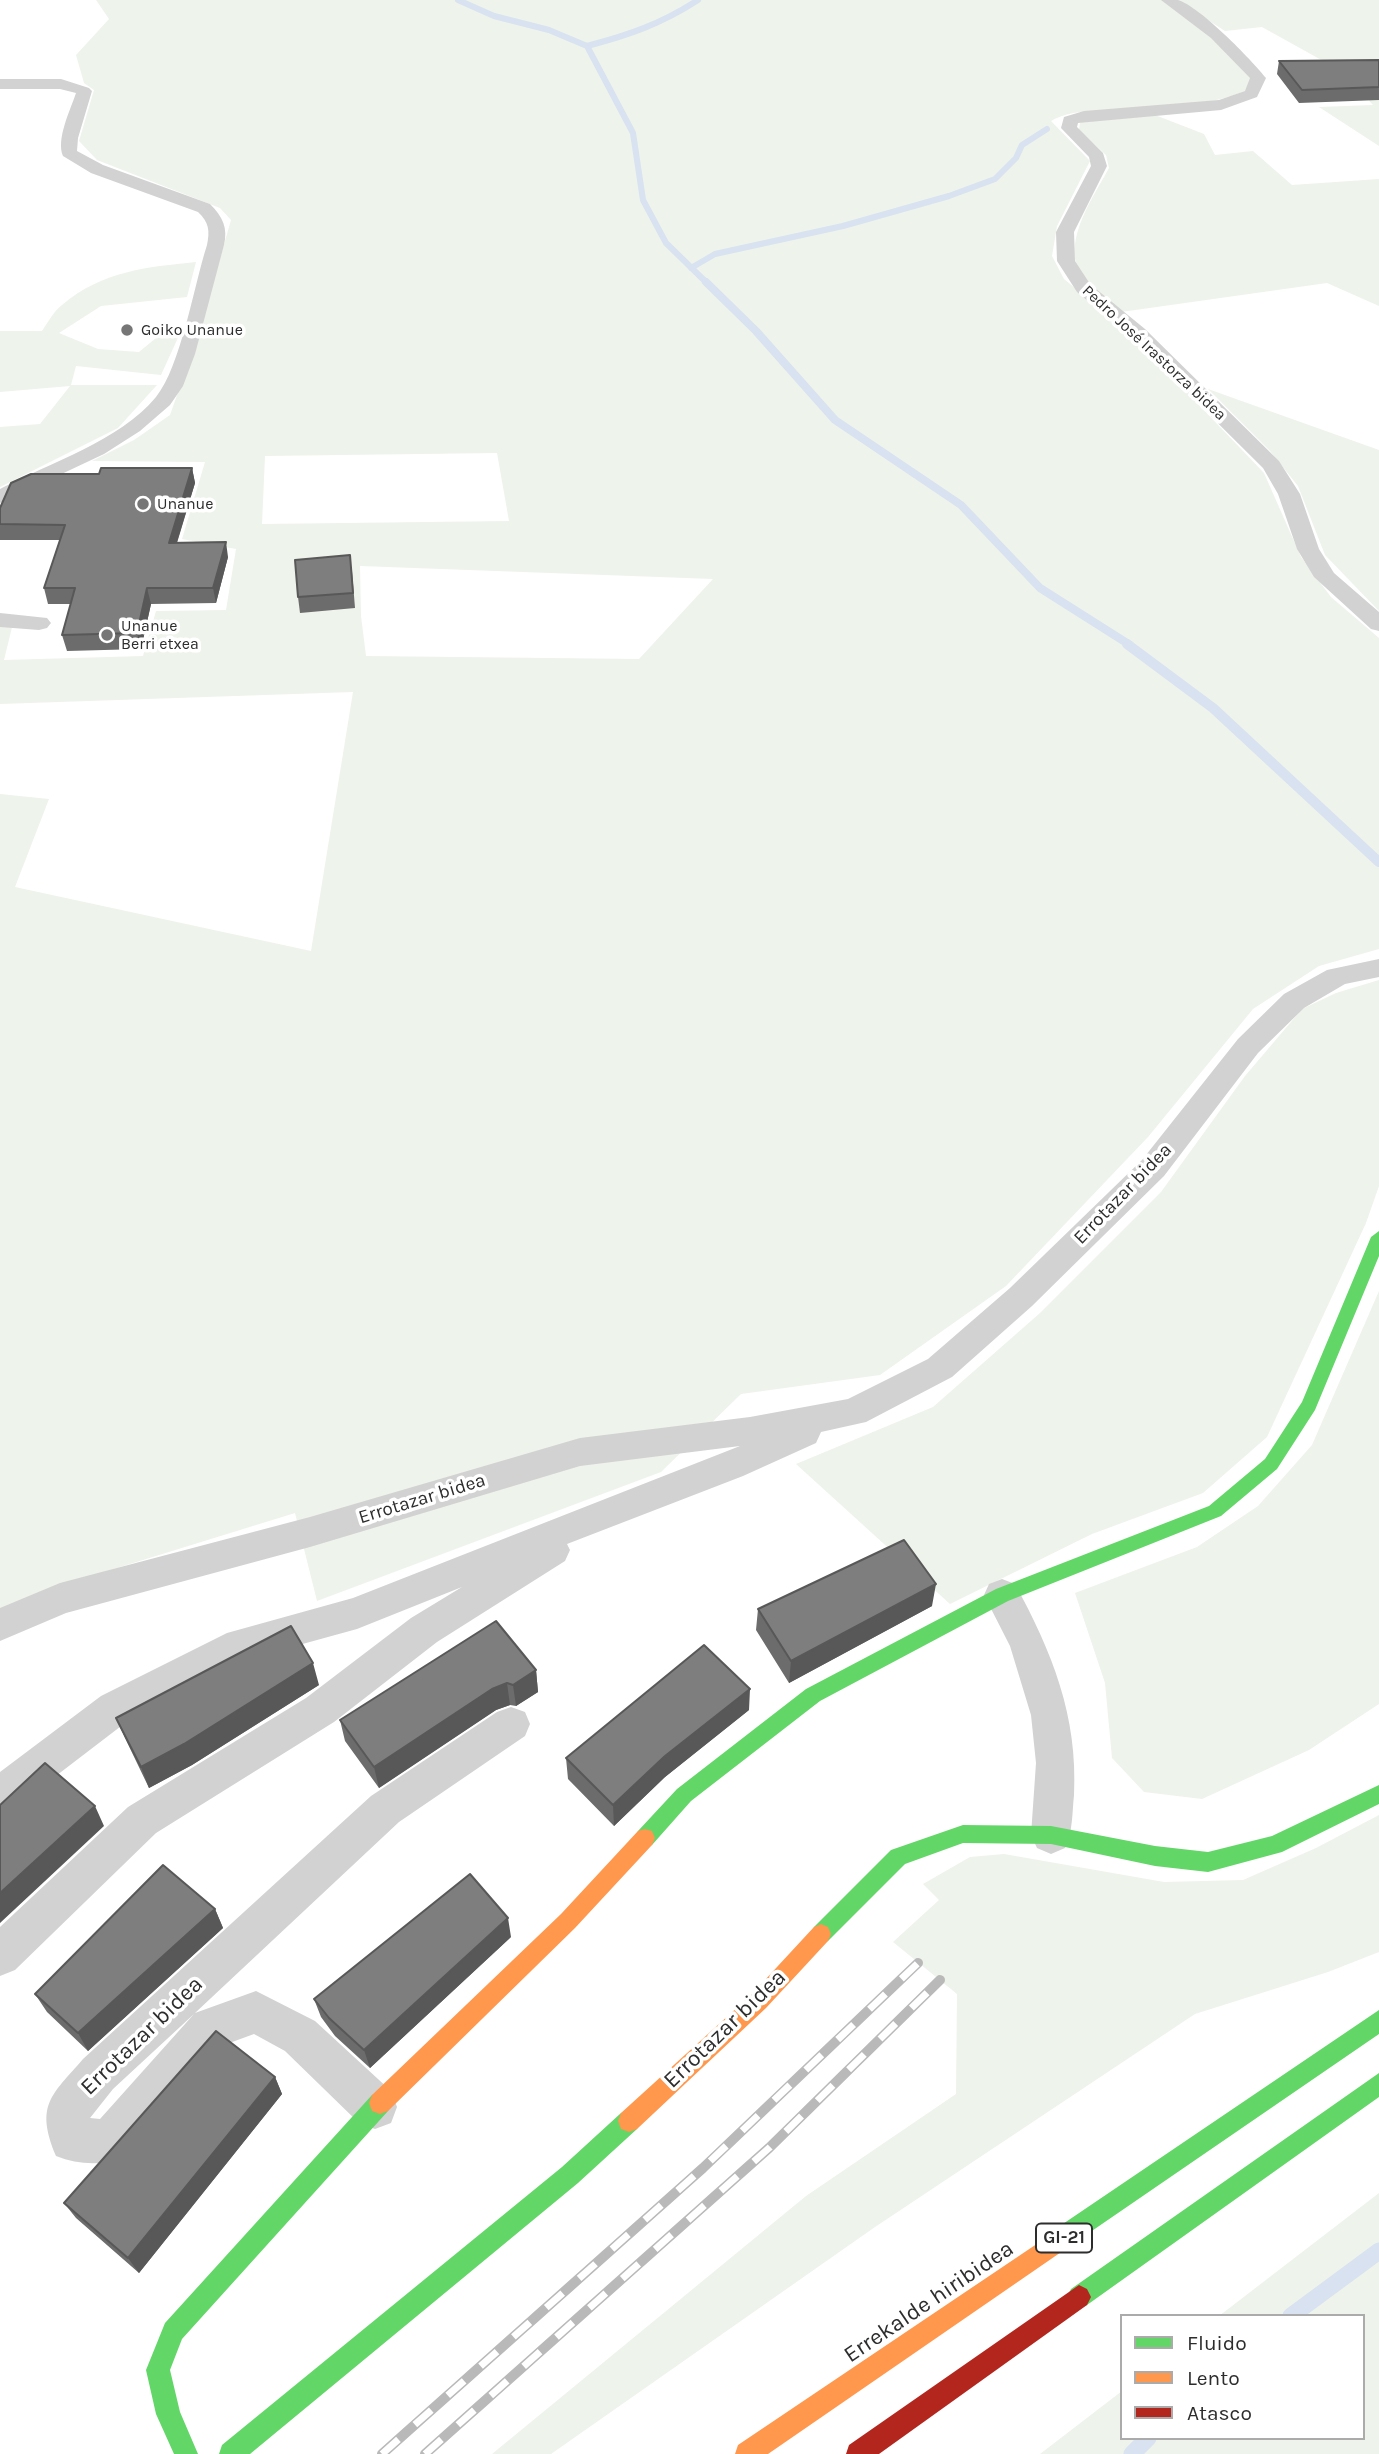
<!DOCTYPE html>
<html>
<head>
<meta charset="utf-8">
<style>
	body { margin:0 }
	#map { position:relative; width:1379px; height:2454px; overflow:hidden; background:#fff; font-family:Karla,sans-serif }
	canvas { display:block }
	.legend { position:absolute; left:1120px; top:2314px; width:245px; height:126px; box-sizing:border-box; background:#fff; border:2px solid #ababab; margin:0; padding:9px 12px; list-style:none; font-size:21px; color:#2d2d2d }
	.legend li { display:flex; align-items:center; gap:14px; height:35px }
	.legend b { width:35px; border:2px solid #ababab }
</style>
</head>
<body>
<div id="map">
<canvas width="1379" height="2454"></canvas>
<ul class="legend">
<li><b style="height:9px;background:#63d668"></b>Fluido</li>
<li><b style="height:9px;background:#ff974d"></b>Lento</li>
<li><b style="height:9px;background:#b3261e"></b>Atasco</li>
</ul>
</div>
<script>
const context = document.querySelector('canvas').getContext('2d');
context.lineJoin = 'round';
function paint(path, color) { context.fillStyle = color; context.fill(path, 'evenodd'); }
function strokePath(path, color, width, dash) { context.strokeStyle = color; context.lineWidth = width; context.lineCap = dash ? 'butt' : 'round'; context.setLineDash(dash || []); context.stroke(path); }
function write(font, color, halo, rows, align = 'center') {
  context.font = font + ' Karla,sans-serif'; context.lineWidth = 7; context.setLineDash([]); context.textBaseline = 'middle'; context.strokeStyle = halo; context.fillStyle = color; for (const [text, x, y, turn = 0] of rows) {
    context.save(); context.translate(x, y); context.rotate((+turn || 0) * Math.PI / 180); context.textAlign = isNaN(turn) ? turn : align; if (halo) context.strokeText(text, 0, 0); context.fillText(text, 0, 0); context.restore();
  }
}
paint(new Path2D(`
	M 96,0 L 1162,0 L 1195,21 L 1251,76 L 1247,90 C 1208,107 1162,108 1119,111 C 1096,112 1071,109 1051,121 L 1090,161 L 1057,226 L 1052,256 L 1064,279 L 1132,335 L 1264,473 L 1301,557 L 1331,597 L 1379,638 L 1379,949 L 1319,966 L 1253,1009 L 1148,1137 L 1006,1286 L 880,1375 L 741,1394 L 661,1472 L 317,1601 L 295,1513 L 62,1585 L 0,1609 L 0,794 L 49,799 L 15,887 L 311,951 L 353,692 L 0,704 L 0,615 L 15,615 L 4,660 L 143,656 L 156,611 L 226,610 L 236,549 L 182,539 L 205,462 L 92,461 L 134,440 L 170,415 L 198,336 L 231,220 L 220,208 L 97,160 L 79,141 L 94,90 L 84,83 L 76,55 L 109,19 ZM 497,453 L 509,521 L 262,524 L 265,456 ZM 360,566 L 713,579 L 639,659 L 366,656 L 361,616 Z
	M 1177,0 L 1379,0 L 1379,146 L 1319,107 L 1373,105 L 1343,72 L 1262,27 L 1225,31 Z
	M 1155,115 L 1204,134 L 1215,155 L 1253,151 L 1292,185 L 1379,179 L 1379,306 L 1327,283 L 1121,312 C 1110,302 1094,292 1084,280 C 1058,246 1093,198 1109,168 L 1106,155 L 1079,130 L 1080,123 L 1092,118 Z
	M 196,262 L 187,297 L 101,306 L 59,333 L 98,349 L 139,352 L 168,328 L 182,329 L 161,375 L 76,366 L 71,385 L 157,385 L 118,428 L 0,487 L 0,427 L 40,424 L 70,386 L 0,392 L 0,331 L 42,331 C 48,322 54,311 62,305 C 102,271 147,267 196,262 Z
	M 1208,389 L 1379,450 L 1379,611 L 1325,555 L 1298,486 L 1270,451 Z
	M 1379,980 L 1379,1186 L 1366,1223 L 1267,1437 L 1203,1493 L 1092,1534 L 950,1604 L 796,1464 L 933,1407 L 1040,1313 L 1161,1192 L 1245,1076 L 1302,1009 L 1336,993 Z
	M 1379,1291 L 1379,1704 L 1309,1750 L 1202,1799 L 1144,1792 L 1112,1758 L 1105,1683 L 1075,1593 L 1197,1547 L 1258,1506 L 1312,1445 Z
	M 1379,1815 L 1379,1952 L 1328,1972 L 1195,2014 L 875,2227 L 551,2454 L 492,2454 L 806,2196 L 956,2094 L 957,1994 L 893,1942 L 939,1900 L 923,1884 L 970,1857 L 1004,1854 L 1164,1882 L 1243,1880 L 1316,1848 Z
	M 1379,2193 L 1379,2454 L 1040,2454 L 1122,2391 L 1122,2438 L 1363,2438 L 1363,2316 L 1219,2316 Z`), '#eef3eb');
strokePath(new Path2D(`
	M 458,0 L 494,16 L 549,30 L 587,46 L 633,133 L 643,200 L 666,243 L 708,284
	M 587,46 C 629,35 661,24 698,0
	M 691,268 L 715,254 L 843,226 L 949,196 L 995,179 L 1016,158 L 1022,145 L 1047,129`), '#d8e2f0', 6);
strokePath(new Path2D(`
	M 706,282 L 756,331 L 835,420 L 961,505 L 1040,588 L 1130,645`), '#d8e2f0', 8);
strokePath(new Path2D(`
	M 1127,644 L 1213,708 L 1379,862`), '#d8e2f0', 10);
strokePath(new Path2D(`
	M 1291,2316 L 1379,2251
	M 1132,2454 L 1148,2438`), '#d8e2f0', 17);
paint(new Path2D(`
	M 1161,0 C 1166,0 1173,0 1178,0 C 1199,6 1252,60 1266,78 L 1257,97 L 1221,110 L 1078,123 L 1077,127 L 1103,153 L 1107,166 L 1074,232 L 1075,261 L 1090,284 L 1145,329 L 1279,461 L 1300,494 L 1319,549 L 1334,573 L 1379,612 L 1379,631 L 1371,629 L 1314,577 L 1297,549 L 1278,494 L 1263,468 L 1131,337 L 1077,292 L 1057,261 L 1056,232 L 1091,166 L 1089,157 L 1061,128 L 1064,117 L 1084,111 L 1219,100 L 1245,91 L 1250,78 L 1211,38 Z
	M 0,79 L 61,79 L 89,88 L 92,91 L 78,138 L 77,151 L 103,165 L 210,204 C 223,217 228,228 224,245 L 195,354 L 183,386 L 170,405 L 140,431 L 104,454 L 0,503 L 0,489 C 49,463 120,441 156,397 C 181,366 194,285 207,245 C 210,231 209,222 198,212 L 91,173 L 63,156 C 56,139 70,111 76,93 L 60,89 L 0,89 Z
	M 0,613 L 47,618 L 51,623 L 47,628 L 39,630 L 0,627 Z
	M 1379,959 L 1379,977 L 1345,984 L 1304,1008 L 1258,1053 L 1164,1176 L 1032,1306 L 952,1377 L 866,1422 L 821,1432 L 816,1443 L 743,1476 L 567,1544 L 570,1550 L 565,1561 L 437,1642 L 334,1722 L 156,1833 L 15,1970 L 0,1976 L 0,1927 L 128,1807 L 306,1698 L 411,1618 L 462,1587 L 357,1629 L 248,1659 L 129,1720 L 14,1808 L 0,1813 L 0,1772 L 101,1696 L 227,1633 L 353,1598 L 740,1446 L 580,1466 L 310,1547 L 66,1613 L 0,1641 L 0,1608 L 60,1583 L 310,1517 L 580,1438 L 750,1417 L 848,1399 L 928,1359 L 1010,1288 L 1142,1160 L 1238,1039 L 1284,994 L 1327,970 Z
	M 1002,1579 L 1015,1584 C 1052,1652 1078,1716 1074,1795 C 1072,1814 1073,1831 1065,1848 L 1051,1854 L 1037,1848 L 1031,1835 L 1036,1763 L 1031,1715 L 1010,1646 L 984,1595 L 989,1584 Z
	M 511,1707 L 525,1712 L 530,1724 L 525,1736 L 399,1822 L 195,2013 L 256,1991 L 315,2021 L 391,2091 L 397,2107 L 391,2123 L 375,2129 L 359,2123 L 285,2051 L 254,2034 L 224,2045 L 126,2157 C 103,2166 79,2165 56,2156 C 35,2105 51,2096 83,2059 L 371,1796 L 497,1712 ZM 194,2014 L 100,2119 L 90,2118 L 113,2089 Z`), '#d2d2d2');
paint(new Path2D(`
	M 1379,1231 L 1379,1256 L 1315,1410 L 1277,1469 L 1221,1516 L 1008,1601 L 820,1701 L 691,1801 L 652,1845 L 645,1847 L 638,1845 L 635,1838 L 638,1831 L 677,1789 L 806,1689 L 996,1589 L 1209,1506 L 1265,1459 L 1302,1402 L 1371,1237 Z
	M 1379,1785 L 1379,1804 L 1282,1852 L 1208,1872 L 1155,1866 L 1051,1844 L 963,1843 L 905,1864 L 828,1941 L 821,1944 L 814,1941 L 811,1934 L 814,1927 L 891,1850 L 963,1825 L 1051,1826 L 1155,1846 L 1208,1852 L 1272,1836 Z
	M 1379,2010 L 1379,2034 L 1067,2248 L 1059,2251 L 1051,2248 L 1048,2240 L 1051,2232 Z
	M 1379,2073 L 1379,2097 L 1087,2305 L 1079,2309 L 1071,2305 L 1067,2297 L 1071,2289 Z
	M 380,2092 L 388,2095 L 391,2103 L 388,2111 L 182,2339 L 170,2370 L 180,2412 L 198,2454 L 174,2454 L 156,2414 L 146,2370 L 165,2323 L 372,2095 Z
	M 629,2110 L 637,2113 L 640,2121 L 637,2129 L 578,2183 L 250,2454 L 219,2454 L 222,2445 L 562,2167 L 621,2113 Z`), '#63d668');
paint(new Path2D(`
	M 645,1829 L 652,1831 L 655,1838 L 652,1845 L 575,1928 L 388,2111 L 380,2114 L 372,2111 L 369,2103 L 372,2095 L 561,1914 L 638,1831 Z
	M 821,1924 L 828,1927 L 831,1934 L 828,1941 L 766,2008 L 637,2129 L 629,2132 L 621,2129 L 618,2121 L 621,2113 L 752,1994 L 814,1927 Z
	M 1059,2229 L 1067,2232 L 1070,2240 L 1067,2248 L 768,2454 L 735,2454 L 738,2445 Z`), '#ff974d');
paint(new Path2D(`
	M 1079,2285 L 1087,2289 L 1091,2297 L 1087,2305 L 879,2454 L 846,2454 L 849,2445 Z`), '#b3261e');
const rail = new Path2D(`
	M 382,2454 L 703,2168 L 918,1963
	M 425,2454 L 769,2148 L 940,1980`);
strokePath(rail, '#b9b9b9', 10);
strokePath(rail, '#fff', 7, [22]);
paint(new Path2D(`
	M 1379,60 L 1379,100 L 1299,103 L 1277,74 L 1279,61 Z
	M 192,468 L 195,483 L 177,543 L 228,557 L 216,603 L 151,604 L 141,649 L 67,651 L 62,635 L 71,604 L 48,604 L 44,588 L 60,540 L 0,540 L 0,508 L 99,474 Z
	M 352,571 L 355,608 L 300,613 L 298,597 Z
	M 932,1606 L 789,1683 L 756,1630 L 758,1609 Z
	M 536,1670 L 538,1692 L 516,1706 L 510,1705 L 496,1710 L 379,1788 L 345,1741 L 340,1720 Z
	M 319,1685 L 192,1765 L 149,1788 L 125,1738 L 116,1718 Z
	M 749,1710 L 665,1777 L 614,1826 L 568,1779 L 566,1758 Z
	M 215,1909 L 223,1928 L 88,2051 L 47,2012 L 35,1994 Z
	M 511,1937 L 370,2068 L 335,2036 L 321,2017 L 314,1999 Z
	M 275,2077 L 282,2094 L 139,2273 L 76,2218 L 64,2203 Z`), '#6c6c6c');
paint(new Path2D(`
	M 192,468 L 195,483 L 172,558 L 169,543 Z
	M 226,542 L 228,557 L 216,603 L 213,588 Z
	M 147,588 L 151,604 L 141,649 L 137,633 Z
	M 936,1584 L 932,1606 L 789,1683 L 791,1661 Z
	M 313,1663 L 319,1685 L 192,1765 L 149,1788 L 141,1767 Z
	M 536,1670 L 538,1692 L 516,1706 L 513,1685 Z
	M 507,1683 L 510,1705 L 496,1710 L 379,1788 L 374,1767 L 492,1689 Z
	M 750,1689 L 749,1710 L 665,1777 L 614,1826 L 613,1805 L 665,1756 Z
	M 95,1806 L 104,1826 L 0,1923 L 0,1893 Z
	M 215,1909 L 223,1928 L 88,2051 L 78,2033 Z
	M 508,1918 L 511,1937 L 370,2068 L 364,2050 Z
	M 275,2077 L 282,2094 L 139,2273 L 128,2258 Z`), '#585858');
const building = new Path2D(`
	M 1379,60 L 1379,87 L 1302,90 L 1279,61 Z
	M 101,468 L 192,468 L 169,543 L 226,542 L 213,588 L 147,588 L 137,633 L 62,635 L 75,588 L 44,588 L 65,525 L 0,524 L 0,508 L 11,483 L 31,474 L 99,474 Z
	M 350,555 L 353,593 L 298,597 L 295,560 Z
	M 904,1540 L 936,1584 L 791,1661 L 758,1609 Z
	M 496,1621 L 536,1670 L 513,1685 L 507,1683 L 492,1689 L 374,1767 L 340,1720 Z
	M 291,1626 L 313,1663 L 184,1744 L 141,1767 L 116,1718 Z
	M 704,1645 L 750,1689 L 665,1756 L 613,1805 L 566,1758 Z
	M 45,1763 L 95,1806 L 0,1893 L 0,1805 Z
	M 163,1865 L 215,1909 L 78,2033 L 35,1994 Z
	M 470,1874 L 508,1918 L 364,2050 L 329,2018 L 314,1999 Z
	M 216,2031 L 275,2077 L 128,2258 L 64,2203 Z`);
paint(building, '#7e7e7e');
strokePath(building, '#585858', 2);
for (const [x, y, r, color] of [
	[127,330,7,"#767676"],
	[143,504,7,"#767676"],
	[107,635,7,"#767676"]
]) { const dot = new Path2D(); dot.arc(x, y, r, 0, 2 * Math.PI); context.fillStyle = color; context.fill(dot); strokePath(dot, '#fff', 2.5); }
write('16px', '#2d2d2d', '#fff', [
	["Goiko Unanue",141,330],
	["Unanue",157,504],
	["Unanue",121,626],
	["Berri etxea",121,644]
], 'left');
write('16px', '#2d2d2d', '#fff', [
	["Pedro José Irastorza bidea",1154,353,43]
]);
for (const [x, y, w] of [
	[1064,2238,56]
]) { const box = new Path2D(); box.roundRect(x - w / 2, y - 14.5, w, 29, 5); context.fillStyle = '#fff'; context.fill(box); strokePath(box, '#2d2d2d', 2); }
write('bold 18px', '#2d2d2d', null, [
	["GI-21",1064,2238]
]);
write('19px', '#2d2d2d', '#fff', [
	["Errotazar bidea",1123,1194,-46],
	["Errotazar bidea",422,1499,-17]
]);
write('23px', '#2d2d2d', '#fff', [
	["Errotazar bidea",725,2029,-44],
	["Errotazar bidea",142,2036,-44],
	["Errekalde hiribidea",929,2302,-34]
]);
</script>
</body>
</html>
